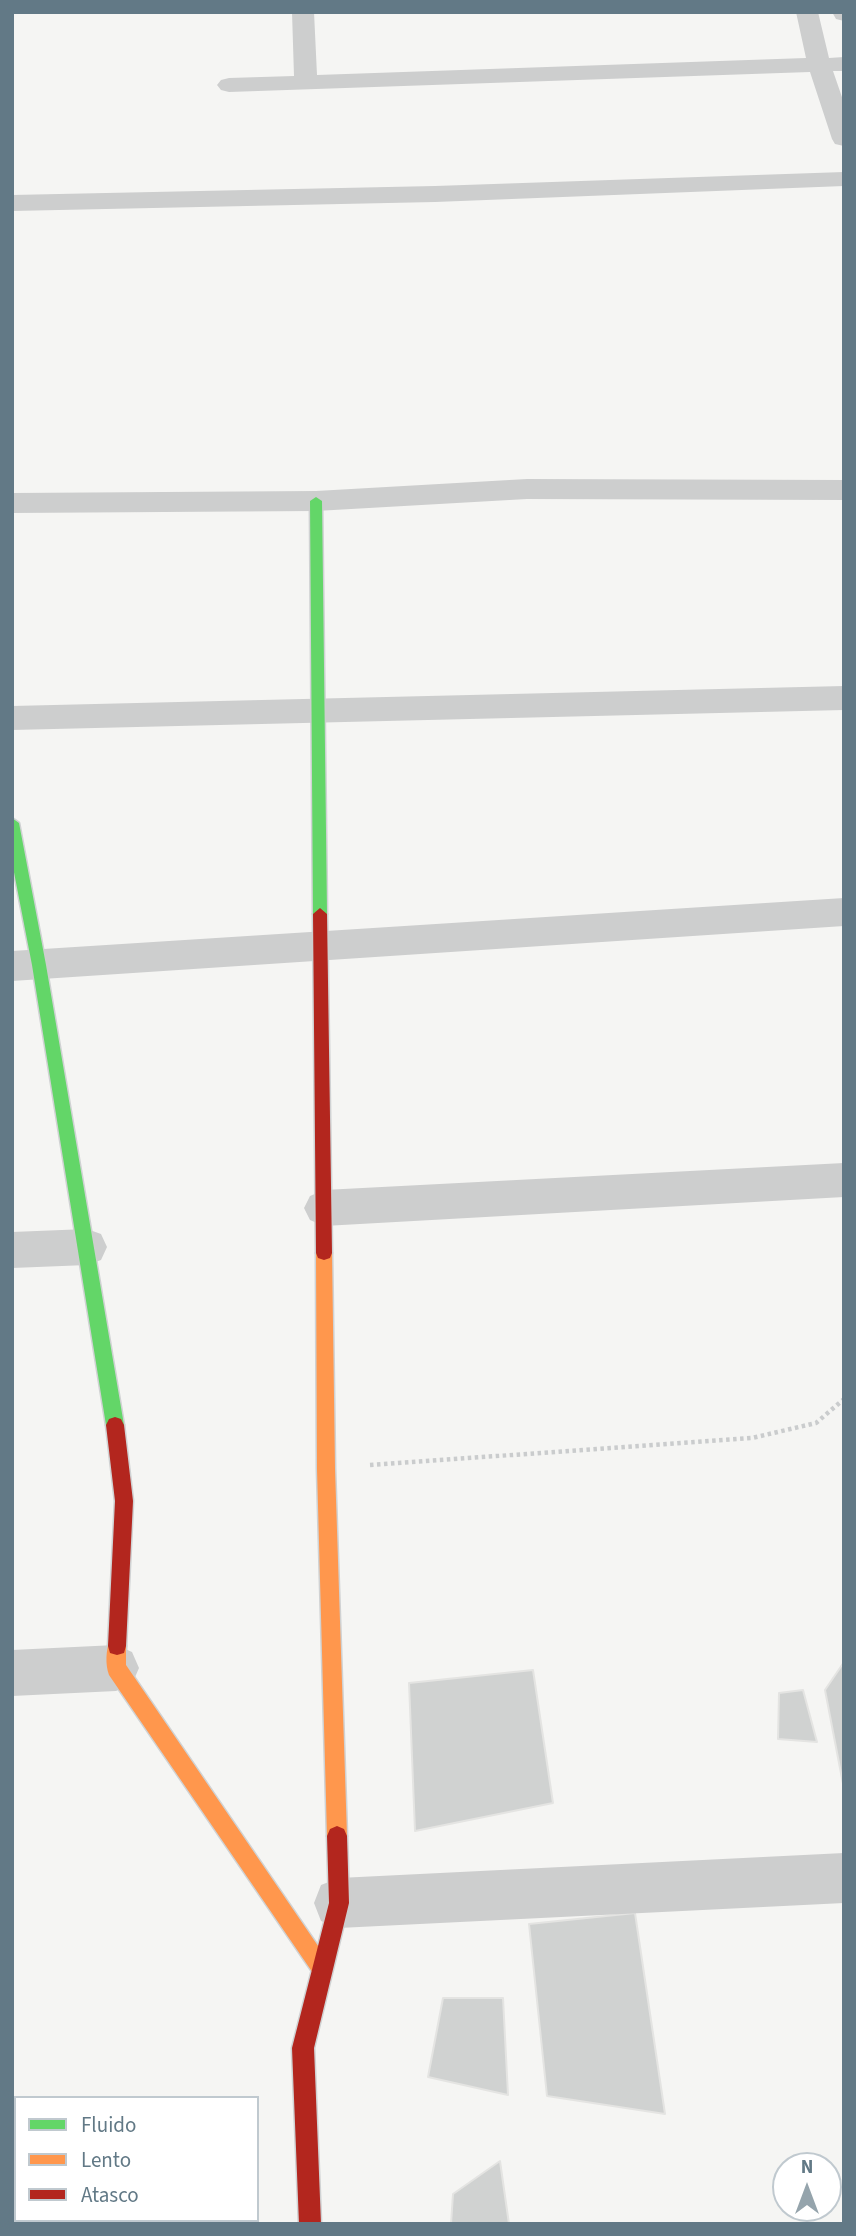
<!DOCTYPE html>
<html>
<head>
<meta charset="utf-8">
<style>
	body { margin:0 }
	#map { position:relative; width:856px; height:2236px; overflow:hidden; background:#f5f5f3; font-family:"Source Sans 3",sans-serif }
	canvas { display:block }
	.frame { position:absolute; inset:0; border:14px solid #627986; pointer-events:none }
	.legend { position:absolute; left:14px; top:2096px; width:245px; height:126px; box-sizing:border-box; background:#fff; border:2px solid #c0c9cf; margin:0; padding:9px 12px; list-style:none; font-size:21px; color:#627986 }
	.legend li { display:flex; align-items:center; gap:14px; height:35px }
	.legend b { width:35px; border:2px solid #c0c9cf }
	.north { position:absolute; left:772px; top:2152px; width:70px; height:70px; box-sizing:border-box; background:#fff; border:2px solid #c0c9cf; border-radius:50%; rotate:0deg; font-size:19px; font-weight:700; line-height:28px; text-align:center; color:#627986 }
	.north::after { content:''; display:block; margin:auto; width:24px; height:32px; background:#95a4ac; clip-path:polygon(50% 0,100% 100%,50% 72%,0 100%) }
</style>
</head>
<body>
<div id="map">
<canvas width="856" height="2236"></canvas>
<div class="frame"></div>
<ul class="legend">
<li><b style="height:9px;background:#63d668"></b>Fluido</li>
<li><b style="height:9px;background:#ff974d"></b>Lento</li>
<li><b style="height:9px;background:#b3261e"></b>Atasco</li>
</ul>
<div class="north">N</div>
</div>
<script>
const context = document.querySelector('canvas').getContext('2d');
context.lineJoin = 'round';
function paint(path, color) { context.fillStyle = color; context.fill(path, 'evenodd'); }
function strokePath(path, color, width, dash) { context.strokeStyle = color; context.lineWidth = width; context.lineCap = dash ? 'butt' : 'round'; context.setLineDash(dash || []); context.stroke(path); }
const building = new Path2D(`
	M 844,1662 L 844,1789 L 825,1690 Z
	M 533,1670 L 553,1803 L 415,1831 L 409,1683 Z
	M 803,1690 L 817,1742 L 778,1739 L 779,1693 Z
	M 635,1913 L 665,2114 L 547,2096 L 529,1924 Z
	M 443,1998 L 503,1998 L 508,2095 L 428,2077 Z
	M 500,2161 L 509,2224 L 451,2224 L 453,2194 Z`);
paint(building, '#d0d2d1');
strokePath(building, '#e4e4e2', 2);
const fast = new Path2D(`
	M 316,497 L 322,501 L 327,914 L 320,920 L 313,914 L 310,501 Z
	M 12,818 L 19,823 L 46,965 L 124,1425 L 121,1431 L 115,1433 L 109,1431 L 106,1425 L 32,965 L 12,862 Z`);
const slow = new Path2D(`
	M 324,1246 L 330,1248 L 332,1253 L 335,1469 L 347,1836 L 344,1843 L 337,1846 L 330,1843 L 327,1836 L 317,1469 L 316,1253 L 318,1248 Z
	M 117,1637 L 124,1639 L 126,1646 L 126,1665 L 329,1962 L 332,1969 L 329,1976 L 322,1979 L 315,1976 L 109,1675 C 105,1664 106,1650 110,1639 Z`);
const jam = new Path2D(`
	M 320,908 L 327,914 L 332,1253 L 330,1258 L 324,1260 L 318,1258 L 316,1253 L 313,914 Z
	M 115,1417 L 121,1419 L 124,1425 L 133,1501 L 126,1646 L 124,1653 L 117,1655 L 110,1653 L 108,1646 L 115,1501 L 106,1425 L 109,1419 Z
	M 337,1826 L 344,1829 L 347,1836 L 349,1903 L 314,2048 L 321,2224 L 299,2224 L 292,2048 L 329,1903 L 327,1836 L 330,1829 Z`);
strokePath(fast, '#d0d2d3', 3);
strokePath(slow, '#d0d2d3', 3);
strokePath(jam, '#d0d2d3', 3);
strokePath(new Path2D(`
	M 370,1465 L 752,1438 L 816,1423 L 844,1399`), '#cacccd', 4.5, [3.5, 3.5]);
paint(new Path2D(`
	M 292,12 L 314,12 L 317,75 L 806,58 L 796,12 L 818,12 L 829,58 L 844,57 L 844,71 L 833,71 L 844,103 L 844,146 L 835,144 L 832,139 L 810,72 L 229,92 L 221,90 L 217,85 L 221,80 L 229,78 L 294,76 Z
	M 832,12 L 844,12 L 844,21 L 836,19 Z
	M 844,172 L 844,186 L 435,202 L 12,211 L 12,195 L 435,186 Z
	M 527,479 L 844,480 L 844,500 L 527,499 L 316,511 L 12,513 L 12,493 L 316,491 Z
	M 844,686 L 844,710 L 12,730 L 12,706 Z
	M 844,898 L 844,926 L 12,981 L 12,951 Z
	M 844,1163 L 844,1197 L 324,1226 L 310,1220 L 304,1208 L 310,1196 L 324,1190 Z
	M 87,1229 L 101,1234 L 107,1247 L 101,1260 L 87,1265 L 12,1268 L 12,1232 Z
	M 116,1645 L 132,1652 L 139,1668 L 132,1684 L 116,1691 L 12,1696 L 12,1650 Z
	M 844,1853 L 844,1903 L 339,1928 L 321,1921 L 314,1903 L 321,1885 L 339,1878 Z`), '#cdcece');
paint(fast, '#63d668');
paint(slow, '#ff974d');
paint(jam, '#b3261e');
</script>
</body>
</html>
